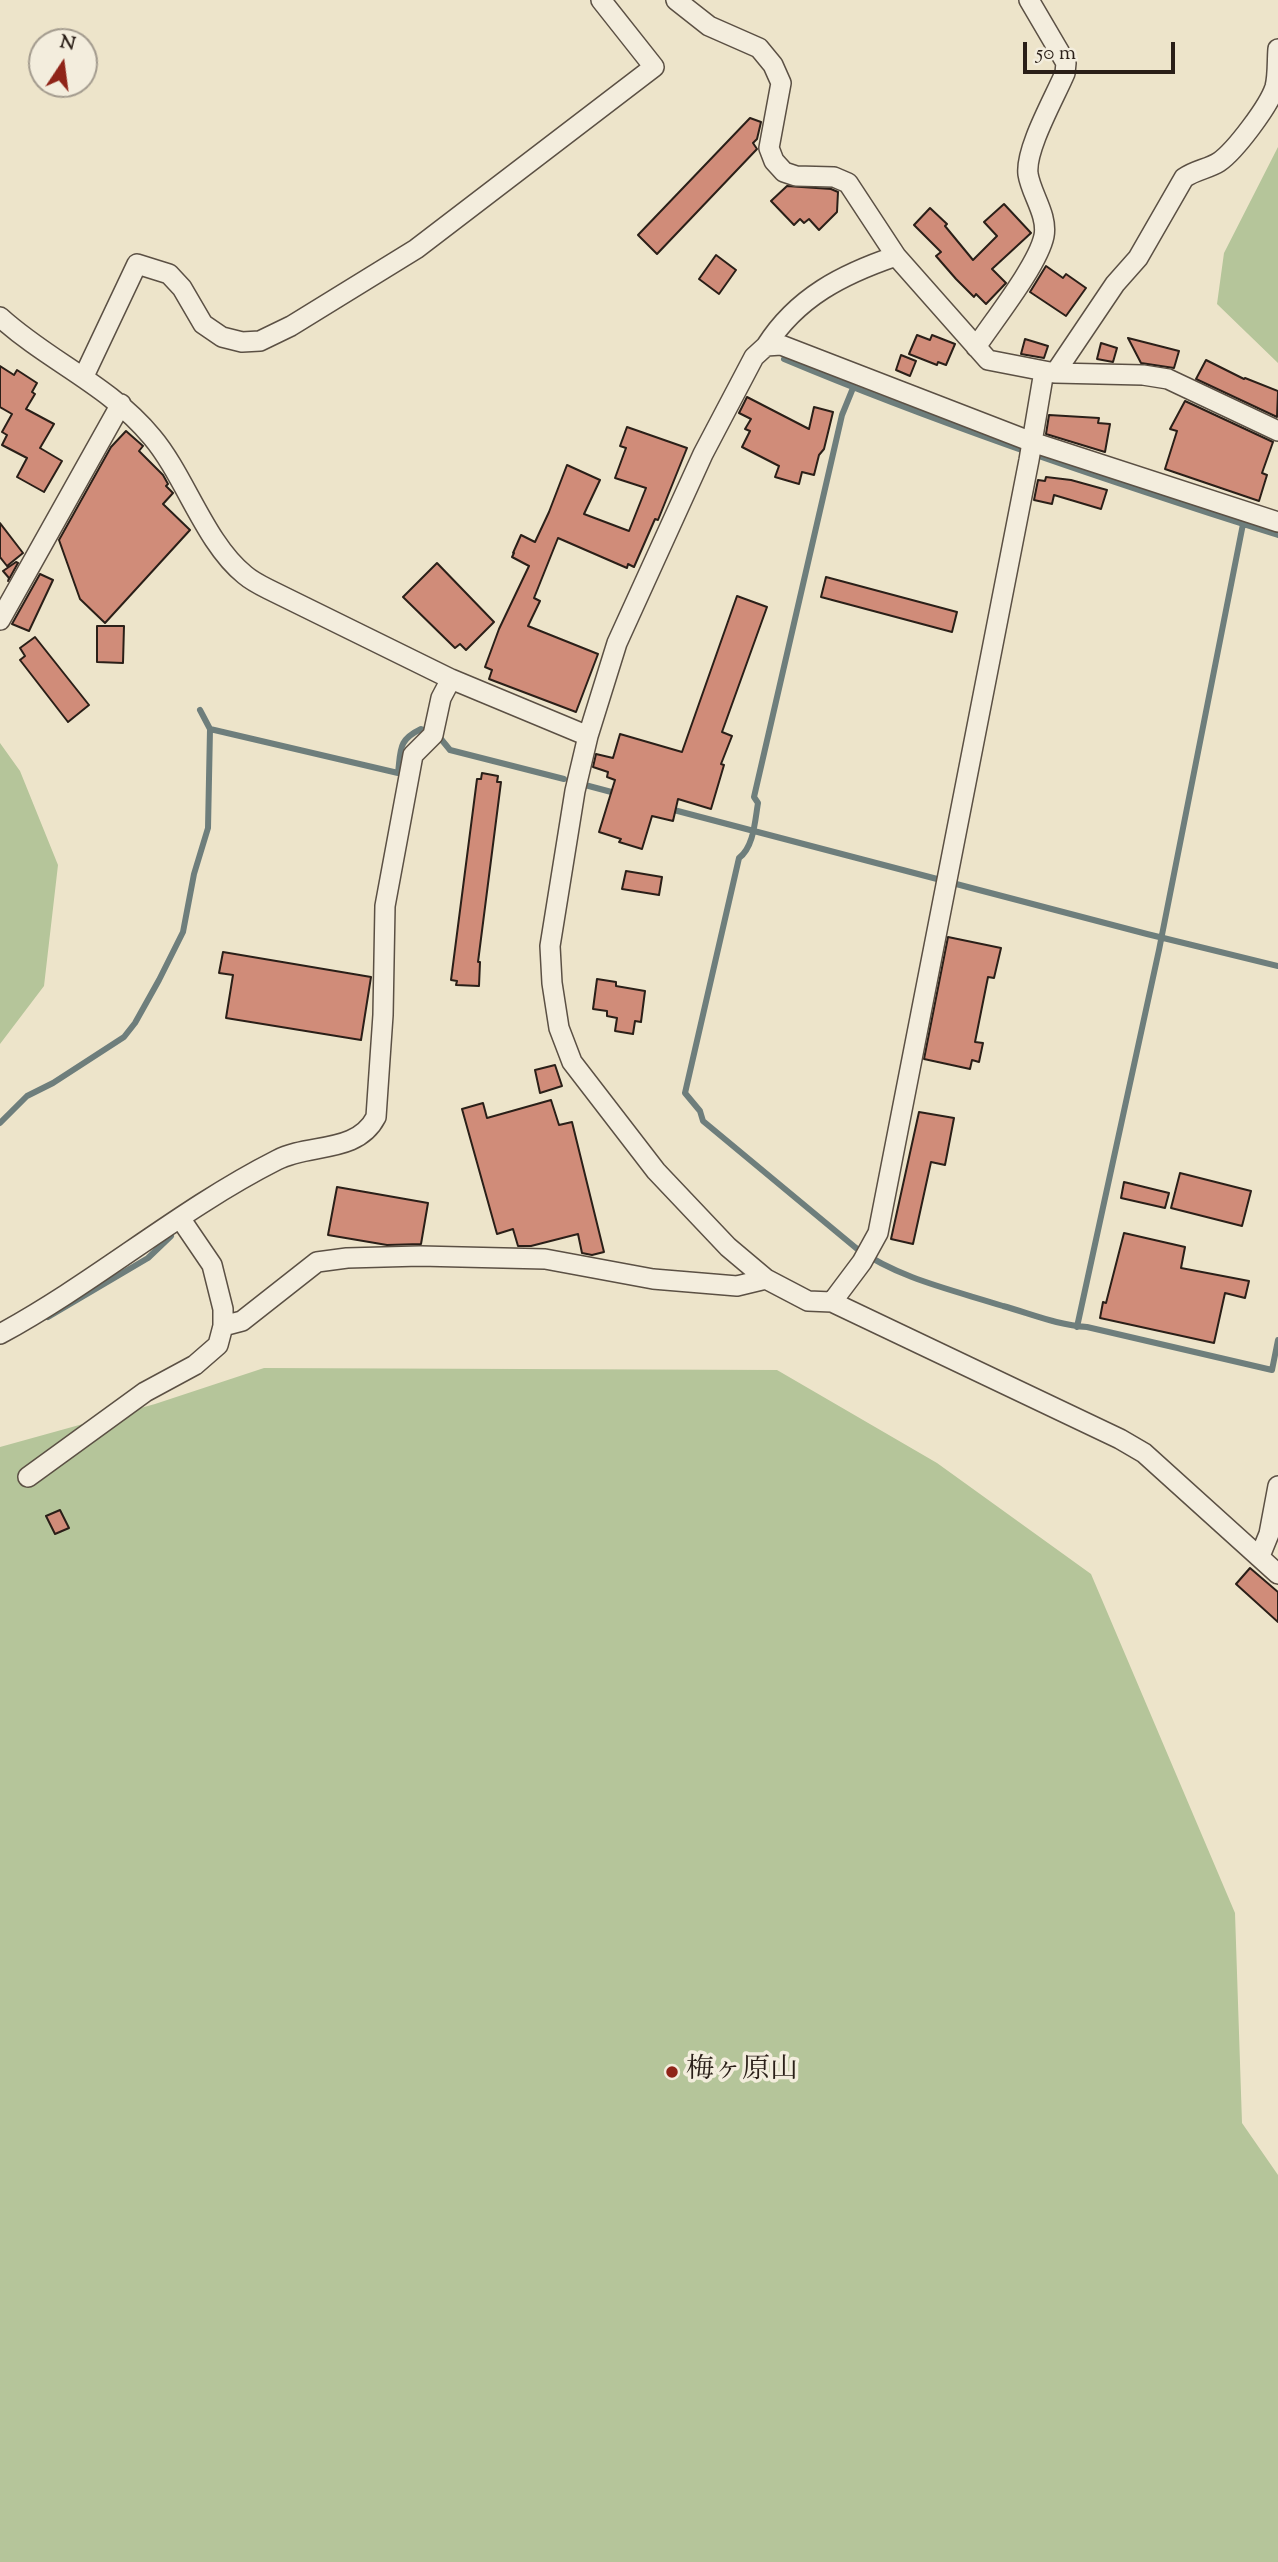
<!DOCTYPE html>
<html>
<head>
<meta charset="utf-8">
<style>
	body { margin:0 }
	#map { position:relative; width:1278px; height:2562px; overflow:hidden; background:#ede4ca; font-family:"Sorts Mill Goudy",serif }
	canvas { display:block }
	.north { position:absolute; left:28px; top:28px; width:70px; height:70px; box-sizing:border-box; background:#f3eddd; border:2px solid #a39b8e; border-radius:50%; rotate:13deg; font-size:19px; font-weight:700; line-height:28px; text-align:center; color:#2a1f18 }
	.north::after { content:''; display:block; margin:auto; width:24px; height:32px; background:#8f2418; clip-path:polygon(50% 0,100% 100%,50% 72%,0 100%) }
	.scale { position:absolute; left:1023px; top:42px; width:152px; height:32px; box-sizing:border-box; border:4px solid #2a1f18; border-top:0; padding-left:9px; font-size:21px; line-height:24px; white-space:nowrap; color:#2a1f18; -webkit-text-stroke:5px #f3eddd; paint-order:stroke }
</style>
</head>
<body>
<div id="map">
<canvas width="1278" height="2562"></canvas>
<div class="north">N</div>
<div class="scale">50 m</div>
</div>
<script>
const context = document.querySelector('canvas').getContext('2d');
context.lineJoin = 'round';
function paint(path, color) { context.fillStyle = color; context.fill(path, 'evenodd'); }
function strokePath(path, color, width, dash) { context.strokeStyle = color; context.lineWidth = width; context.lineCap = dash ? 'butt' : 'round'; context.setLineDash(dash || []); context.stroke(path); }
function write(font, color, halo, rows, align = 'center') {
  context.font = font + ' "Sorts Mill Goudy","Noto Serif JP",serif'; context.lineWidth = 7; context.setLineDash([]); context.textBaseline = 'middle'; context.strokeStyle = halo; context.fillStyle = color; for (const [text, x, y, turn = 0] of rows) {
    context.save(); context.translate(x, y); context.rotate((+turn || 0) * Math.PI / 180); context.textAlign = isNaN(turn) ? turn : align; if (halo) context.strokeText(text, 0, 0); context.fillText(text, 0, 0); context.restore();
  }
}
paint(new Path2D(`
	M 1278,147 L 1278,363 L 1217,304 L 1224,253 Z
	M 0,743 L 20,771 L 58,865 L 44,986 L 0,1044 Z
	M 264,1368 L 777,1370 L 937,1463 L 1091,1574 L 1235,1913 L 1242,2123 L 1278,2175 L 1278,2562 L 0,2562 L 0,1447 L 155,1404 Z`), '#b5c59a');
strokePath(new Path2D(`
	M 784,359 C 934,422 1088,474 1243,524 L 1159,950 L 1077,1327
	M 853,388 L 842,415 L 754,797 L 758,803 C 755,820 754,847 739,858 L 685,1093 L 700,1111 L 703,1121 L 856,1248 C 900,1279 953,1290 1003,1306 C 1032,1314 1057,1325 1087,1327 L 1272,1370 L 1278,1340
	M 1243,524 L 1278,535
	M 200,710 L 210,729 L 398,773 C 401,749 398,740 421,729 L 429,732
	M 441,739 L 450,750 L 564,779
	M 585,785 L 619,794
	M 670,809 L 1147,934 L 1278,966
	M 0,1123 L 27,1096 L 53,1083 L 124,1037 L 135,1023 L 159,980 L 183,932 L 194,874 L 208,828 L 210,729
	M 48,1317 L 148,1258 L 171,1236`), '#6e7e7c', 6);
const building = new Path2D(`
	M 750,118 L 761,122 L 757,139 L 753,143 L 757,149 L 657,254 L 638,235 Z
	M 787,186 L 831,189 L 838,192 L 837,212 L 819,230 L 809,219 L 804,223 L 800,219 L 794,225 L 771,201 Z
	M 1004,204 L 1031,233 L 992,269 L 1006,283 L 986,304 L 976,294 L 974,297 L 956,279 L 936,256 L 941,252 L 914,225 L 930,208 L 947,224 L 945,226 L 973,260 L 997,236 L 984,222 Z
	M 716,255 L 736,270 L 719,294 L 699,279 Z
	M 1046,266 L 1063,278 L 1066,274 L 1086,288 L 1066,316 L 1030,292 Z
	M 917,335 L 930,340 L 932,335 L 955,344 L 946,365 L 938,362 L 937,365 L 909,354 Z
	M 1128,338 L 1179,351 L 1174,368 L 1141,363 Z
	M 1025,339 L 1048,346 L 1044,358 L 1021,354 Z
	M 1101,343 L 1117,348 L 1113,362 L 1097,359 Z
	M 901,355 L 916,361 L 910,376 L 896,370 Z
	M 1206,360 L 1244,379 L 1245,378 L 1278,391 L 1277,417 L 1196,379 Z
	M 0,366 L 14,375 L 17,370 L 37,383 L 32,392 L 35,394 L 26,409 L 54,424 L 40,448 L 62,461 L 44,492 L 17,477 L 27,458 L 2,445 L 7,435 L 2,432 L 12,414 L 0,407 Z
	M 747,397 L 809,429 L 814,407 L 833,412 L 824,449 L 819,455 L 814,475 L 802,472 L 799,484 L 775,477 L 779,466 L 742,447 L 750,431 L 745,429 L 751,419 L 739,413 Z
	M 1185,401 L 1273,442 L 1262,473 L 1267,475 L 1259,501 L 1165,469 L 1177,431 L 1170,429 Z
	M 1049,415 L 1099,418 L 1098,423 L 1110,424 L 1105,452 L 1046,434 Z
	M 627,427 L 687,448 L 658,520 L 655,519 L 634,567 L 628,564 L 627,568 L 558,538 L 534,598 L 540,601 L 528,626 L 598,654 L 576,712 L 489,679 L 492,670 L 485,667 L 499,629 L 529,566 L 512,557 L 514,553 L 513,553 L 521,535 L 535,542 L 549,512 L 567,465 L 600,480 L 584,514 L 629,531 L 646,488 L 615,478 L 626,448 L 620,446 Z
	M 126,431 L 143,446 L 139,451 L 163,475 L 168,484 L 166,486 L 173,493 L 163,504 L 190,530 L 105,623 L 80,599 L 59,540 L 111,447 Z
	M 1046,477 L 1071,480 L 1107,490 L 1101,509 L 1054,495 L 1052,504 L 1034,500 L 1038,480 L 1045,481 Z
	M 0,523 L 23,553 L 7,566 L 0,557 Z
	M 16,562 L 18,563 L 8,581 L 9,578 L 3,571 Z
	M 437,563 L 494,622 L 466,650 L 460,644 L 455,648 L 403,597 Z
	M 40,574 L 53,580 L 29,631 L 12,624 Z
	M 826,577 L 957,612 L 952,632 L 821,597 Z
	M 737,596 L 767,607 L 722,732 L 732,736 L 721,764 L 724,765 L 711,809 L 678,799 L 673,821 L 652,816 L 642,849 L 619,842 L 621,839 L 599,832 L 615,780 L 607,777 L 608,772 L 593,767 L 596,754 L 613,758 L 620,734 L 682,752 Z
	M 97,626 L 124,626 L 123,663 L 97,662 Z
	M 35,637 L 89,705 L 68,722 L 20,660 L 25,656 L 20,648 Z
	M 482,773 L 498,776 L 497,782 L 501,782 L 478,962 L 480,962 L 479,986 L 456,985 L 457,981 L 451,980 L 477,779 L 481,779 Z
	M 626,871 L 662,877 L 659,895 L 622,889 Z
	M 948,937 L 1001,948 L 994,978 L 988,977 L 975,1042 L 983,1043 L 979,1062 L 972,1060 L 970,1069 L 924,1059 Z
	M 223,952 L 371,977 L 361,1040 L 226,1018 L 233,975 L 219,973 Z
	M 597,979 L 616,982 L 616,986 L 645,991 L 641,1022 L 635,1021 L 633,1034 L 615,1031 L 617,1018 L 607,1016 L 607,1011 L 593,1009 Z
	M 555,1065 L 562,1086 L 540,1093 L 535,1070 Z
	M 551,1100 L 559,1125 L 572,1122 L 604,1252 L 592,1255 L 582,1253 L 578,1234 L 531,1246 L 518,1246 L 513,1229 L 497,1234 L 462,1109 L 483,1103 L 487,1118 Z
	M 919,1112 L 954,1118 L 945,1165 L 931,1162 L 913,1244 L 891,1239 Z
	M 1180,1173 L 1251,1191 L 1242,1226 L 1171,1208 Z
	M 1124,1182 L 1169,1193 L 1165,1208 L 1121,1198 Z
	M 337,1187 L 428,1203 L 421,1244 L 387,1245 L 328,1235 Z
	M 1124,1233 L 1185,1247 L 1181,1268 L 1249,1281 L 1245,1298 L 1225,1293 L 1214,1343 L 1100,1318 L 1103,1302 L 1106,1303 Z
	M 60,1510 L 69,1528 L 55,1534 L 46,1516 Z
	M 1250,1568 L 1278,1592 L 1278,1622 L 1236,1584 Z`);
paint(building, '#d08c79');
strokePath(building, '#2a1f18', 2);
const minor = new Path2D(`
	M 676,0 L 709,26 L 759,48 L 773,65 L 781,83 L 769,148 L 774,161 L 784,172 L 796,176 L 834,177 L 848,183 L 896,256 L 988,360 L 1055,373 L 1143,375 L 1168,379 L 1278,431
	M 0,317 C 48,361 109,385 152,437 C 185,476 205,543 245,575 C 252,581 260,585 268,589 L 451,679 L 588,736
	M 766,346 C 797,297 843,274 896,256
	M 976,347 C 994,320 1038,265 1044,236 C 1048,215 1031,194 1028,174 C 1025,149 1055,97 1065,73 L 1066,63 L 1029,0
	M 1055,373 L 1115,284 L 1138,258 L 1184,178 C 1195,170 1208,169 1219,162 C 1235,151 1269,106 1275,87 C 1278,76 1277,61 1278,49
	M 84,376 L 137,264 L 169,274 L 182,288 L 203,324 L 222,337 L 242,342 L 260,341 L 291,326 L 416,249 L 654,67 L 601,0
	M 1278,522 L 1032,442 L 781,345 L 766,346 L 754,357 L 703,454 L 617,643 L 588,736 L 575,791 L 550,946 L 552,983 L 559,1028 L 572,1062 L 656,1171 L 728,1247 L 766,1279 L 808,1301 L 832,1302 L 1120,1439 L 1144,1453 L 1278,1574
	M 0,620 L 121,404
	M 832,1302 L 862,1262 L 878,1233 L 1029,460 L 1044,371
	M 223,1326 L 242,1321 L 317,1262 L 347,1258 L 420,1256 L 545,1259 L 653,1279 L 737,1286 L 766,1279
	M 0,1334 C 96,1282 180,1209 277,1160 C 309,1143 357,1154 376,1117 L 383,1015 L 385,906 L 413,755 L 433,735 L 441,698 L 451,679
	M 28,1477 L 145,1392 L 195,1365 L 218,1345 L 223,1326 L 223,1309 L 212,1265 L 180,1218
	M 1260,1556 L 1269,1534 L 1278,1486`);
strokePath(minor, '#5b5044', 22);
strokePath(minor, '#f3eddd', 19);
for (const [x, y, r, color] of [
	[672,2072,7,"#8f2418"]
]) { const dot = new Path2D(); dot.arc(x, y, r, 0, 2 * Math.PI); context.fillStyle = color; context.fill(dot); strokePath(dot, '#f3eddd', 2.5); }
write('28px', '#2a1f18', '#f3eddd', [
	["梅ヶ原山",686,2072]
], 'left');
</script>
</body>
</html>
